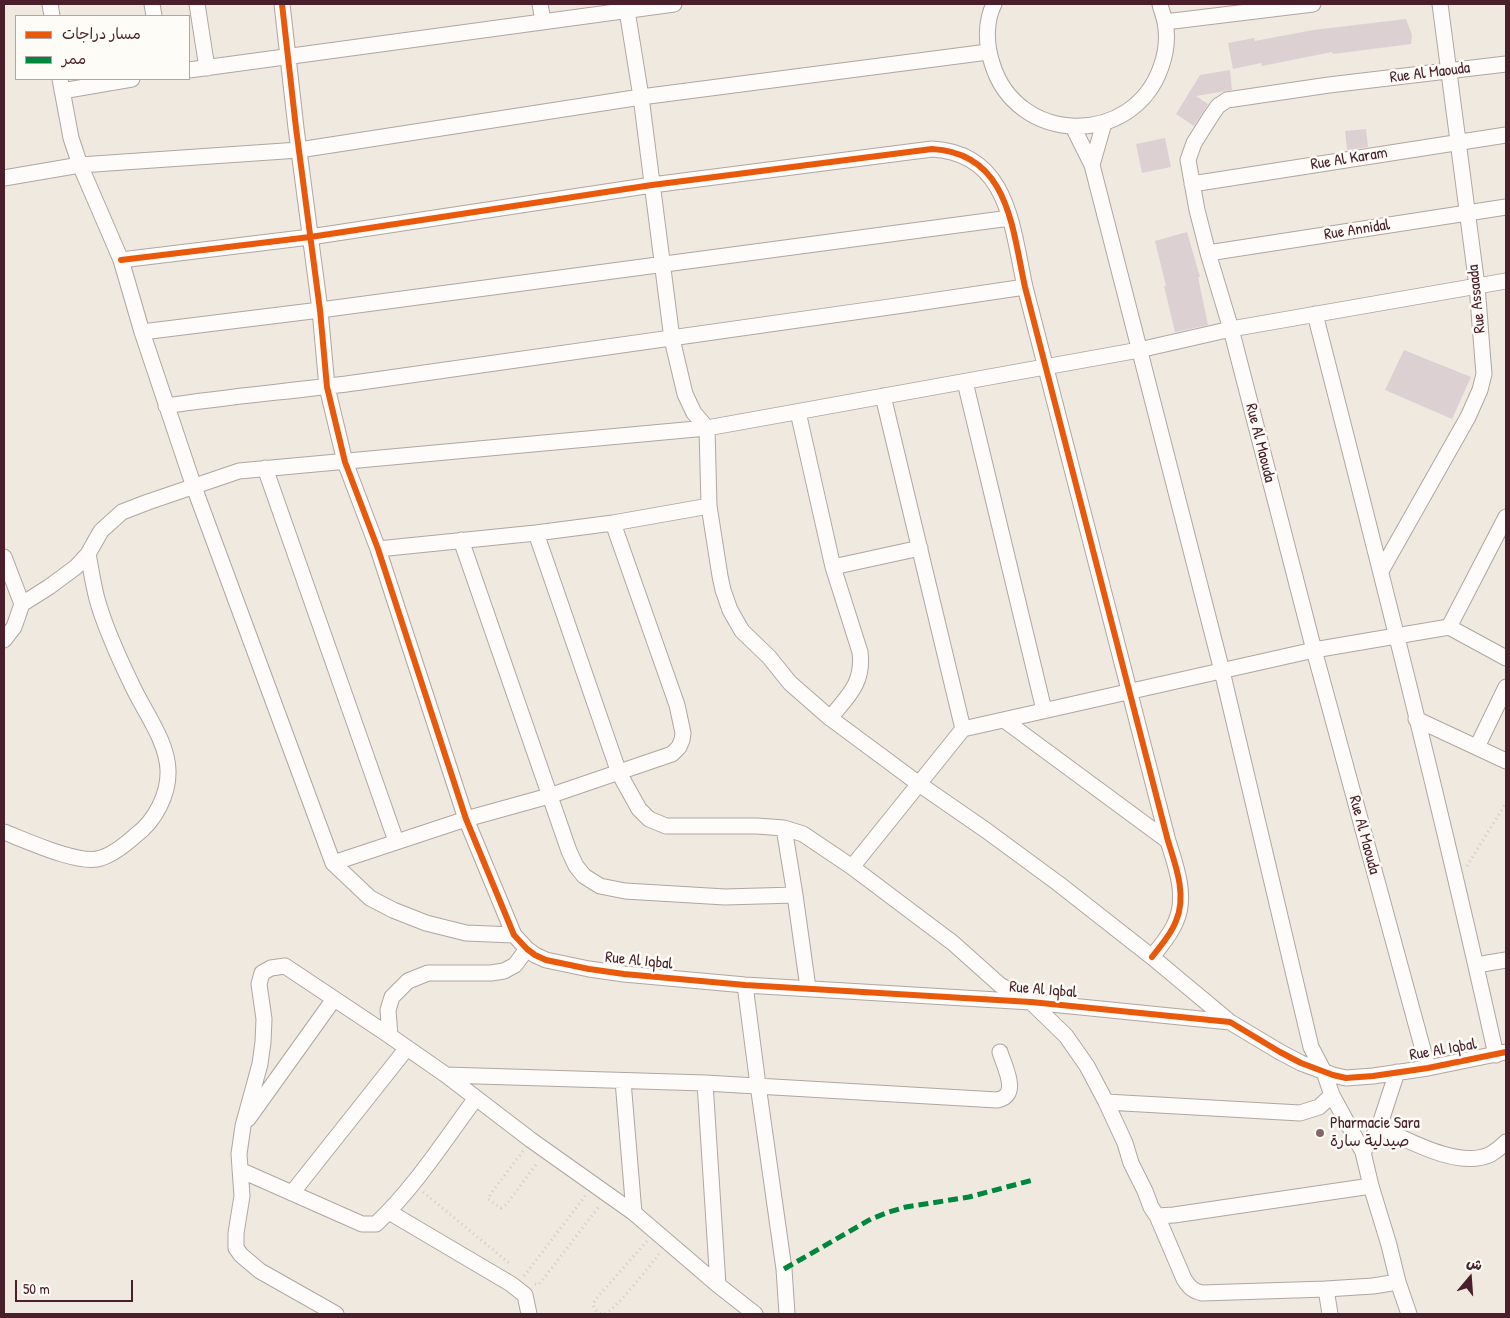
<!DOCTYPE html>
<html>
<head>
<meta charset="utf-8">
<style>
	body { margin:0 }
	#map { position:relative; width:1510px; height:1318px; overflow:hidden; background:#efe9df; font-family:"Patrick Hand","Playpen Sans Arabic",sans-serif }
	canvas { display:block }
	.frame { position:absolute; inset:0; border:5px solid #4a1f2b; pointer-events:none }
	.legend { position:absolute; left:15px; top:15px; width:175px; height:65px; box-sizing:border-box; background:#fdfcf7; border:1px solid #b5a4a5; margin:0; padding:6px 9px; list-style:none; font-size:15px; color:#4a1f2b }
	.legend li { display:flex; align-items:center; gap:10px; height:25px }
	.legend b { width:25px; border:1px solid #b5a4a5 }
	.north { position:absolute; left:1445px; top:1253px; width:50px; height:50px; -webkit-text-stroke:4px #fdfcf7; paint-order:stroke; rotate:18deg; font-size:14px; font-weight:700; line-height:20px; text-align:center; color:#4a1f2b }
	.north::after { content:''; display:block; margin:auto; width:18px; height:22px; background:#4a1f2b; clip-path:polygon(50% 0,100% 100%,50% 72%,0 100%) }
	.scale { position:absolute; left:15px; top:1280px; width:118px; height:22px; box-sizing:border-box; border:2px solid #4a1f2b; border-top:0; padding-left:6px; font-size:15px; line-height:18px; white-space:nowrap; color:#4a1f2b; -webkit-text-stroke:4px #fdfcf7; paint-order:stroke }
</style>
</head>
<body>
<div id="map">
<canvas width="1510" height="1318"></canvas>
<div class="frame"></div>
<ul class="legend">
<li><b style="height:6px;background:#e8590c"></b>مسار دراجات</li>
<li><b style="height:6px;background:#00873e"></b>ممر</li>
</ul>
<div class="north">ش</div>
<div class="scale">50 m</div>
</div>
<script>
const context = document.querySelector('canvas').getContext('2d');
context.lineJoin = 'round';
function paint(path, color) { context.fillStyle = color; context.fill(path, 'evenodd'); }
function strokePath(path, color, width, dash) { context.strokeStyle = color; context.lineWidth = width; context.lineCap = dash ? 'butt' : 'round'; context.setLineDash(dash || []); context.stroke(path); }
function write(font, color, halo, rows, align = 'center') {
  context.font = font + ' "Patrick Hand","Playpen Sans Arabic",sans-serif'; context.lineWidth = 5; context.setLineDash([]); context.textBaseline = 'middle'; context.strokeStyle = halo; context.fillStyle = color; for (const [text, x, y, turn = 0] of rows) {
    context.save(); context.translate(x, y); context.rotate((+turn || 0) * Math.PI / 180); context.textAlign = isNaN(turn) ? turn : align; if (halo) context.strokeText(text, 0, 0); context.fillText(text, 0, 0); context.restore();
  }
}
paint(new Path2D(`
	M 1406,19 L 1412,35 L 1411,44 L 1333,54 L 1332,52 L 1262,66 L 1261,63 L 1233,69 L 1228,43 L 1254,38 L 1255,41 L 1313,30 Z
	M 1230,70 L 1232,90 L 1196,96 L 1208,104 L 1194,126 L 1176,114 L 1200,75 Z
	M 1366,129 L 1368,147 L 1347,150 L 1345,131 Z
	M 1165,138 L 1171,167 L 1142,173 L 1136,144 Z
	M 1187,232 L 1200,277 L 1198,277 L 1208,325 L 1175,332 L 1164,286 L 1166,286 L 1155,241 Z
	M 1404,350 L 1471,377 L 1452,419 L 1385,390 Z`), '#dcd0d2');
const minor = new Path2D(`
	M 50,4 L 52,16
	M 152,4 L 154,16
	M 197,4 L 207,68
	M 282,4 L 296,128 L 320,310 L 327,387 L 345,462 L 378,549 L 466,819 L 514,935 L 527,949 L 535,955 L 546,960 L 589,969 L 624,974 L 745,985 L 1031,1002 L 1230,1022 L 1280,1052 L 1301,1063 L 1333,1075 L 1346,1078 L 1373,1076 L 1428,1068 L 1506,1052
	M 540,4 L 543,21
	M 626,4 L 641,97 L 672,339 L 685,394 L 694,413 L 707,428 L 709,506 L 720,576 L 723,590 L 730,610 L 742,631 L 769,657 L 790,683 L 830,718 L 919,784 L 987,831 L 1059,884 L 1152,957 L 1230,1022
	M 994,4 C 985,22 986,45 992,63 C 1016,145 1133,148 1161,67 C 1166,53 1168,37 1165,22 C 1164,16 1161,10 1160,4
	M 1165,22 L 1313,4
	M 189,70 L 674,4
	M 60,79 L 71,138 L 80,165 L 121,260 L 142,332 L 194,487 L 333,863 L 370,898 L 393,910 L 426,923 L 466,933 L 514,935
	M 62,91 L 132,79
	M 1073,127 L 1092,165 L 1222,671 L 1311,1047 L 1324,1072 L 1332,1095 L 1363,1152 L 1371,1186 L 1389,1245 L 1398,1282 L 1409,1314
	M 1092,165 L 1104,123
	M 4,178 L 80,165 L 299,150 L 641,97 L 988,52
	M 1192,184 L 1506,135
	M 1208,253 L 1506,207
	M 121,260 L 310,237 L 652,185 L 932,149 C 1009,153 1012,228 1025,287 L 1168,841 C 1176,866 1187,896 1176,921 C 1171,935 1160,946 1152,957
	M 1315,314 C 1378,560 1441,807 1496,1055
	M 142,332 L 320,310 L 1010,218
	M 965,382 L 1044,710
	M 883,396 L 963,729
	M 166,406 C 231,396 296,391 361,382 C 583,352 804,320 1025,287
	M 798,412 L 833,567 L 860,652 C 864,683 848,696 830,718
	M 265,468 L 396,841
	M 536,533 L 619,773 L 639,809 L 649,819 L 666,826 L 757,826 L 784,828 L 803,834 L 852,867 L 953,943 L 1000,985 L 1031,1002 L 1066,1036 L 1087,1066 L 1106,1102 L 1125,1143 L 1131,1163 L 1145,1191 L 1151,1207 L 1157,1216 L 1174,1215 L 1371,1186
	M 461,540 L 569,851 L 576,866 L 584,876 L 600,886 L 625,891 L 725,897 L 795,895
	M 378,549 L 536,533 L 613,523 L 709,506
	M 4,557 L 22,604 L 14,627 L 4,640
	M 833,567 L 920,548
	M 1381,571 L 1468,417 L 1480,390 L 1484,374 L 1483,362 L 1477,286 L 1440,4
	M 22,604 L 49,587 L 76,567 L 88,554 L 101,531 L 122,512 L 148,502 L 239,471 L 707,428 L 1139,350 L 1231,329 L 1506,281
	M 1449,627 L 1506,517
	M 1416,719 L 1506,761
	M 1004,720 L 1168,841
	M 1477,747 L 1506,687
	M 784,828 L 795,895 L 808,988
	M 4,832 C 25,840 81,866 101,858 C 114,854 126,844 136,835 C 155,821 169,794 168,770 C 167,740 143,710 131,683 C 118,656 105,628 97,599 C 93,584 91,569 88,554
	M 333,863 L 466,819 L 549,796 L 672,754 L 679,747 L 682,740 L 683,733 L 677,705 L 613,523
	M 852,867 L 963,729 L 1314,650 L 1449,627 L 1506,658
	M 527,949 L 515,965 L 504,971 L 491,973 L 428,973 L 408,981 L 392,997 L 388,1010 L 390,1036 L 446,1075 L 531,1140 L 634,1213 L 718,1285 L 755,1314
	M 1476,965 L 1506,960
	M 745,985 L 758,1085 L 784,1269 L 787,1314
	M 1428,1068 L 1314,650 L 1231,329 L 1208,253 L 1197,210 L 1188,160 L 1194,143 L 1211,116 L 1218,106 L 1227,100 L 1329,85 L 1506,64
	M 446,1075 L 705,1083 L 997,1100 C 1021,1096 1004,1066 1000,1052
	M 623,1081 L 634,1213
	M 705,1083 L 718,1285
	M 1106,1102 L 1300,1113 L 1319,1107 L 1332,1095
	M 248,1119 L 334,999
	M 1379,1127 C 1408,1140 1460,1170 1491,1154 C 1496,1151 1502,1146 1506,1142
	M 1363,1152 L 1379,1127 L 1397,1072
	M 240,1170 L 362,1224 L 376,1224 C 415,1187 444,1141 476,1098
	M 292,1193 L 407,1048
	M 389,1212 L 511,1284 L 525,1295 L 529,1314
	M 1157,1216 L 1184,1279 C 1189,1287 1193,1291 1202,1293 L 1326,1289
	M 336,1314 L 260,1271 L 241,1255 L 236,1248 L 236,1233 L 242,1196 L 239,1154 L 243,1126 L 260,1064 L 263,1042 L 264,1019 L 259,984 L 262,973 L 271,968 L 285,966 L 390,1036
	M 1330,1314 L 1326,1289 L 1373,1286 L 1398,1282`);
strokePath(minor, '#b0a6a2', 17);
strokePath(new Path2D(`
	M 1467,866 L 1506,803
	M 523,1151 L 492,1192 L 488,1199 L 501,1208 L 506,1205 L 538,1162
	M 423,1192 L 509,1263
	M 647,1241 L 595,1300 L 593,1305 C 595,1310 598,1314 604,1314 C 613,1313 651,1264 659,1254
	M 524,1276 L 586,1195
	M 535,1284 L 538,1285 L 545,1277 L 600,1205`), '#d0cbcb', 3, [1, 4]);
strokePath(minor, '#fdfcfa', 15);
strokePath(new Path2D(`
	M 784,1269 L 871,1219 L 889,1212 L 906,1207 L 969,1197 L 1033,1180`), '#00873e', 5, [10, 5]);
strokePath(new Path2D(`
	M 282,4 L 296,128 L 320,310 L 327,387 L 345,462 L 378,549 L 466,819 L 514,935 L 527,949 L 535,955 L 546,960 L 589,969 L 624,974 L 745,985 L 1031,1002 L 1230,1022 L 1280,1052 L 1301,1063 L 1333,1075 L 1346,1078 L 1373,1076 L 1428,1068 L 1506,1052
	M 121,260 L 310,237 L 652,185 L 932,149 C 1009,153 1012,228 1025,287 L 1168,841 C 1176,866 1187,896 1176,921 C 1171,935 1160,946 1152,957`), '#e8590c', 6);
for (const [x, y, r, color] of [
	[1320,1133,5,"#84666a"]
]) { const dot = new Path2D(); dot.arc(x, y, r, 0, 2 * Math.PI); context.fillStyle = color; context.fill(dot); strokePath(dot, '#fdfcf7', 2); }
write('16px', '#4a1f2b', '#fdfcf7', [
	["Rue Al Maouda",1430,73,-7],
	["Rue Al Karam",1349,159,-9],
	["Rue Annidal",1357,230,-9],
	["Rue Assaada",1477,299,-96],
	["Rue Al Maouda",1260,443,76],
	["Rue Al Maouda",1364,835,75],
	["Rue Al Iqbal",639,961,6],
	["Rue Al Iqbal",1043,990,5],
	["Rue Al Iqbal",1443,1050,-10]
]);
write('16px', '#4a1f2b', '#fdfcf7', [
	["Pharmacie Sara",1330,1124],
	["صيدلية سارة",1330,1142]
], 'left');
</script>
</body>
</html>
